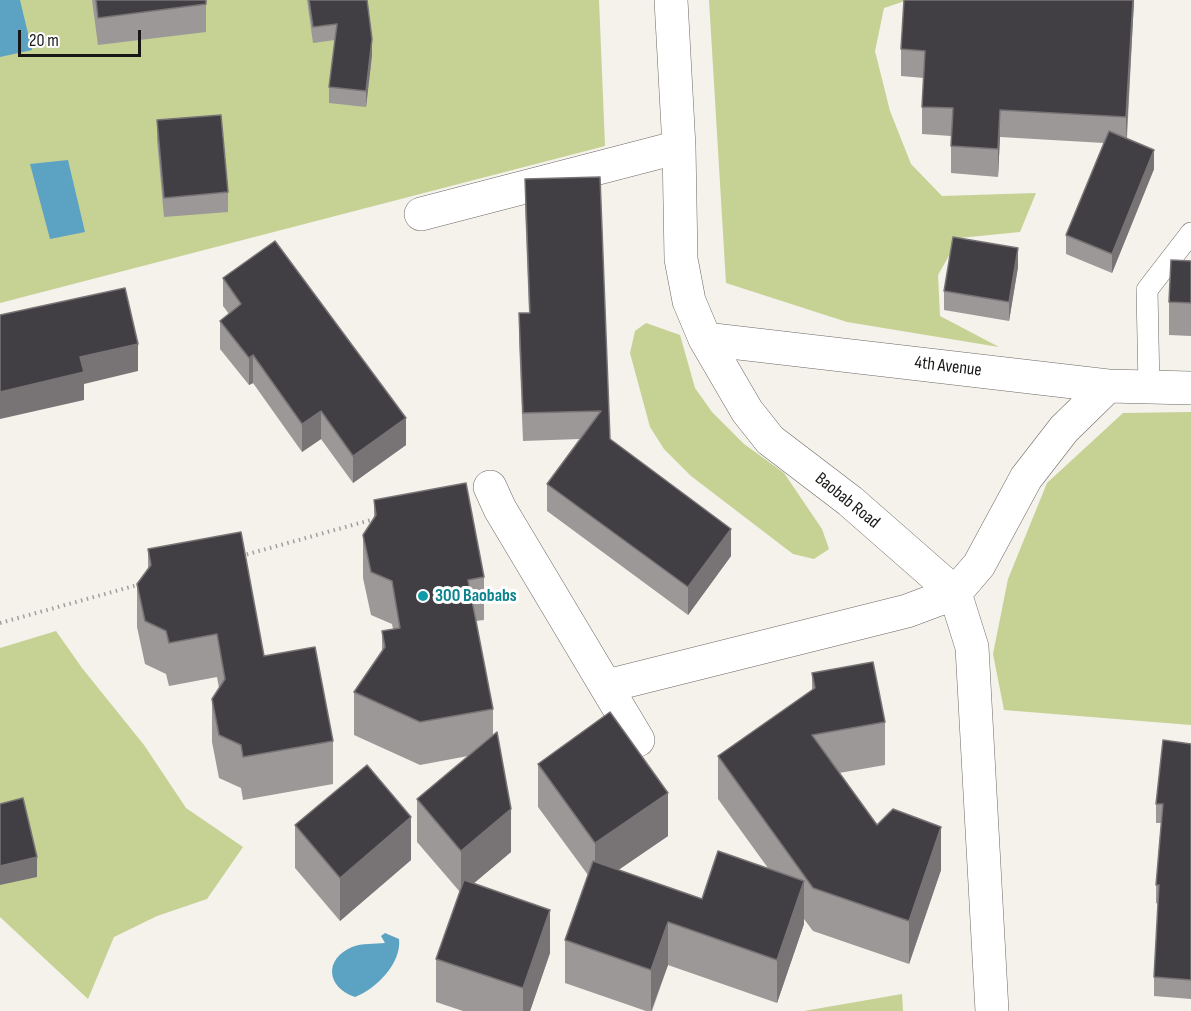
<!DOCTYPE html>
<html>
<head>
<meta charset="utf-8">
<style>
	body { margin:0 }
	#map { position:relative; width:1191px; height:1011px; overflow:hidden; background:#f5f1eb; font-family:"Sofia Sans Condensed",sans-serif }
	canvas { display:block }
	.scale { position:absolute; left:18px; top:30px; width:123px; height:27px; box-sizing:border-box; border:3px solid #181715; border-top:0; padding-left:8px; font-size:18px; line-height:21px; white-space:nowrap; color:#181715; -webkit-text-stroke:4px #fff; paint-order:stroke }
</style>
</head>
<body>
<div id="map">
<canvas width="1191" height="1011"></canvas>
<div class="scale">20 m</div>
</div>
<script>
const context = document.querySelector('canvas').getContext('2d');
context.lineJoin = 'round';
function paint(path, color) { context.fillStyle = color; context.fill(path, 'evenodd'); }
function strokePath(path, color, width, dash) { context.strokeStyle = color; context.lineWidth = width; context.lineCap = dash ? 'butt' : 'round'; context.setLineDash(dash || []); context.stroke(path); }
function write(font, color, halo, rows, align = 'center') {
  context.font = font + ' "Sofia Sans Condensed",sans-serif'; context.lineWidth = 6; context.setLineDash([]); context.textBaseline = 'middle'; context.strokeStyle = halo; context.fillStyle = color; for (const [text, x, y, turn = 0] of rows) {
    context.save(); context.translate(x, y); context.rotate((+turn || 0) * Math.PI / 180); context.textAlign = isNaN(turn) ? turn : align; if (halo) context.strokeText(text, 0, 0); context.fillText(text, 0, 0); context.restore();
  }
}
paint(new Path2D(`
	M 0,0 L 599,0 L 605,146 L 0,303 Z
	M 709,0 L 908,0 L 884,8 L 875,51 L 890,111 L 911,164 L 942,196 L 1036,193 L 1020,232 L 959,238 L 938,275 L 940,316 L 999,347 L 847,322 L 726,283 Z
	M 646,323 L 680,335 L 695,388 L 712,412 L 744,444 L 784,473 L 822,529 L 829,549 L 814,559 L 793,554 L 691,476 L 664,449 L 650,427 L 630,353 L 635,331 Z
	M 1191,412 L 1191,725 L 1004,710 L 993,654 L 1008,579 L 1047,483 L 1123,413 Z
	M 56,631 L 82,668 L 144,745 L 186,808 L 243,847 L 207,899 L 157,916 L 114,937 L 88,999 L 0,917 L 0,648 Z
	M 902,994 L 903,1011 L 804,1011 Z`), '#c6d194');
paint(new Path2D(`
	M 0,0 L 20,0 L 32,50 L 0,57 Z
	M 68,160 L 85,232 L 50,239 L 30,164 Z
	M 385,933 L 399,939 C 402,963 376,989 355,997 C 326,987 324,959 352,947 C 362,943 375,944 385,943 L 381,936 Z`), '#5ca2c3');
const lane = new Path2D(`
	M 1149,387 L 1147,290 L 1191,233`);
const street = new Path2D(`
	M 671,0 L 679,147 L 681,259 L 689,301 L 705,339 L 747,411 L 770,440 L 850,501 L 955,593 L 972,647 L 992,1011
	M 421,214 L 679,147
	M 705,339 L 1108,386 L 1191,388
	M 490,487 L 500,509 L 638,740
	M 607,686 L 907,611 L 955,593 L 979,565 L 1026,478 L 1064,429 L 1108,386`);
strokePath(lane, '#6c6964', 22);
strokePath(street, '#6c6964', 34);
strokePath(new Path2D(`
	M 241,556 L 378,518
	M 0,623 L 141,584`), '#a29f9b', 4, [1.5, 4.5]);
strokePath(lane, '#fff', 21);
strokePath(street, '#fff', 33);
paint(new Path2D(`
	M 92,0 L 206,0 L 206,32 L 98,45 Z
	M 307,0 L 367,0 L 372,55 L 366,107 L 329,103 L 329,87 L 335,40 L 313,43 Z
	M 1134,0 L 1127,138 L 1154,169 L 1112,273 L 1066,254 L 1066,235 L 1104,143 L 1000,137 L 998,177 L 951,173 L 951,136 L 922,134 L 922,107 L 924,78 L 901,76 L 901,49 Z
	M 157,120 L 228,192 L 228,212 L 164,217 L 157,140 Z
	M 525,179 L 610,439 L 731,556 L 688,615 L 547,511 L 547,484 L 580,439 L 523,441 L 519,341 L 519,313 L 529,313 L 525,207 Z
	M 1191,261 L 1191,336 L 1169,335 L 1169,302 Z
	M 1018,267 L 1009,321 L 944,310 L 944,291 Z
	M 223,278 L 406,445 L 353,483 L 321,439 L 302,452 L 253,383 L 249,385 L 220,349 L 220,321 L 229,314 L 223,306 Z
	M 374,500 L 484,577 L 484,620 L 476,621 L 493,709 L 493,735 L 511,852 L 474,883 L 550,953 L 530,1011 L 463,1011 L 436,1002 L 436,959 L 460,892 L 417,842 L 417,799 L 468,756 L 420,765 L 354,735 L 354,692 L 382,651 L 382,631 L 393,629 L 392,624 L 371,615 L 363,578 L 363,535 L 374,519 Z
	M 148,549 L 264,656 L 333,741 L 333,784 L 243,800 L 241,788 L 219,778 L 212,742 L 212,699 L 219,688 L 217,677 L 169,686 L 166,674 L 145,664 L 137,627 L 137,584 L 148,569 Z
	M 812,673 L 885,722 L 885,765 L 839,773 L 877,825 L 941,870 L 909,964 L 813,931 L 804,919 L 804,924 L 777,1003 L 668,965 L 652,1011 L 646,1011 L 565,983 L 565,940 L 588,875 L 538,807 L 538,764 L 668,836 L 618,870 L 702,899 L 768,868 L 718,799 L 718,756 L 812,690 Z
	M 1191,744 L 1191,999 L 1154,996 L 1154,977 L 1158,904 L 1156,903 L 1156,885 L 1161,823 L 1156,823 L 1156,804 Z
	M 295,825 L 411,860 L 340,921 L 295,868 Z`), '#9c9898');
paint(new Path2D(`
	M 1133,0 L 1134,0 L 1134,2 L 1126,145 L 1126,117 Z
	M 372,39 L 372,55 L 366,107 L 366,91 Z
	M 1000,110 L 1000,137 L 998,177 L 998,149 Z
	M 1154,150 L 1154,169 L 1112,273 L 1112,254 Z
	M 1018,248 L 1018,267 L 1009,321 L 1009,302 Z
	M 138,344 L 138,371 L 84,384 L 84,400 L 0,419 L 0,392 L 80,357 Z
	M 253,355 L 253,383 L 249,385 L 249,358 Z
	M 321,411 L 321,439 L 302,452 L 302,424 Z
	M 406,418 L 406,445 L 353,483 L 353,456 Z
	M 731,529 L 731,556 L 688,615 L 688,587 Z
	M 668,793 L 668,836 L 595,886 L 595,843 Z
	M 511,809 L 511,852 L 461,894 L 461,851 Z
	M 411,817 L 411,860 L 340,921 L 340,878 Z
	M 941,827 L 941,870 L 909,964 L 909,921 Z
	M 37,857 L 37,877 L 0,885 L 0,866 Z
	M 804,881 L 804,924 L 777,1003 L 777,960 Z
	M 550,910 L 550,953 L 530,1011 L 523,1011 L 523,988 Z
	M 668,922 L 668,965 L 651,1011 L 651,970 Z`), '#787476');
const building = new Path2D(`
	M 96,0 L 206,0 L 206,4 L 98,18 Z
	M 309,0 L 367,0 L 372,39 L 366,91 L 329,87 L 337,24 L 313,27 Z
	M 904,0 L 1133,0 L 1126,117 L 1000,110 L 998,149 L 951,146 L 953,108 L 922,107 L 925,51 L 901,49 Z
	M 221,115 L 228,192 L 164,198 L 157,120 Z
	M 1109,131 L 1154,150 L 1112,254 L 1066,235 Z
	M 600,177 L 610,439 L 731,529 L 688,587 L 547,484 L 601,411 L 523,413 L 519,313 L 530,313 L 525,179 Z
	M 953,237 L 1018,248 L 1009,302 L 944,291 Z
	M 275,241 L 406,418 L 353,456 L 321,411 L 302,424 L 253,355 L 249,358 L 220,321 L 241,304 L 223,278 Z
	M 1171,260 L 1191,261 L 1191,303 L 1169,302 Z
	M 125,288 L 138,344 L 80,357 L 84,372 L 0,392 L 0,315 Z
	M 466,483 L 484,577 L 468,580 L 493,709 L 420,722 L 354,692 L 385,647 L 382,631 L 400,628 L 392,581 L 371,572 L 363,535 L 376,515 L 374,500 Z
	M 241,532 L 264,656 L 315,647 L 333,741 L 243,757 L 241,745 L 219,735 L 212,699 L 225,679 L 217,634 L 169,643 L 166,631 L 145,621 L 137,584 L 151,565 L 148,549 Z
	M 873,662 L 885,722 L 812,735 L 877,825 L 893,809 L 941,827 L 909,921 L 813,888 L 718,756 L 815,688 L 812,673 Z
	M 610,712 L 668,793 L 595,843 L 538,764 Z
	M 497,732 L 511,809 L 461,851 L 417,799 Z
	M 1163,740 L 1191,744 L 1191,980 L 1154,977 L 1159,885 L 1156,885 L 1163,804 L 1156,804 Z
	M 367,765 L 411,817 L 340,878 L 295,825 Z
	M 23,798 L 37,857 L 0,866 L 0,804 Z
	M 718,851 L 804,881 L 777,960 L 668,922 L 651,970 L 565,940 L 593,861 L 702,899 Z
	M 464,880 L 550,910 L 523,988 L 436,959 Z`);
paint(building, '#423f44');
strokePath(building, '#787476', 1.5);
for (const [x, y, r, color] of [
	[423,596,6,"#0f9aa8"]
]) { const dot = new Path2D(); dot.arc(x, y, r, 0, 2 * Math.PI); context.fillStyle = color; context.fill(dot); strokePath(dot, '#fff', 2); }
write('18px', '#181715', '#fff', [
	["4th Avenue",948,367,7],
	["Baobab Road",847,501,39]
]);
write('bold 18px', '#0d838f', '#fff', [
	["300 Baobabs",435,596]
], 'left');
</script>
</body>
</html>
